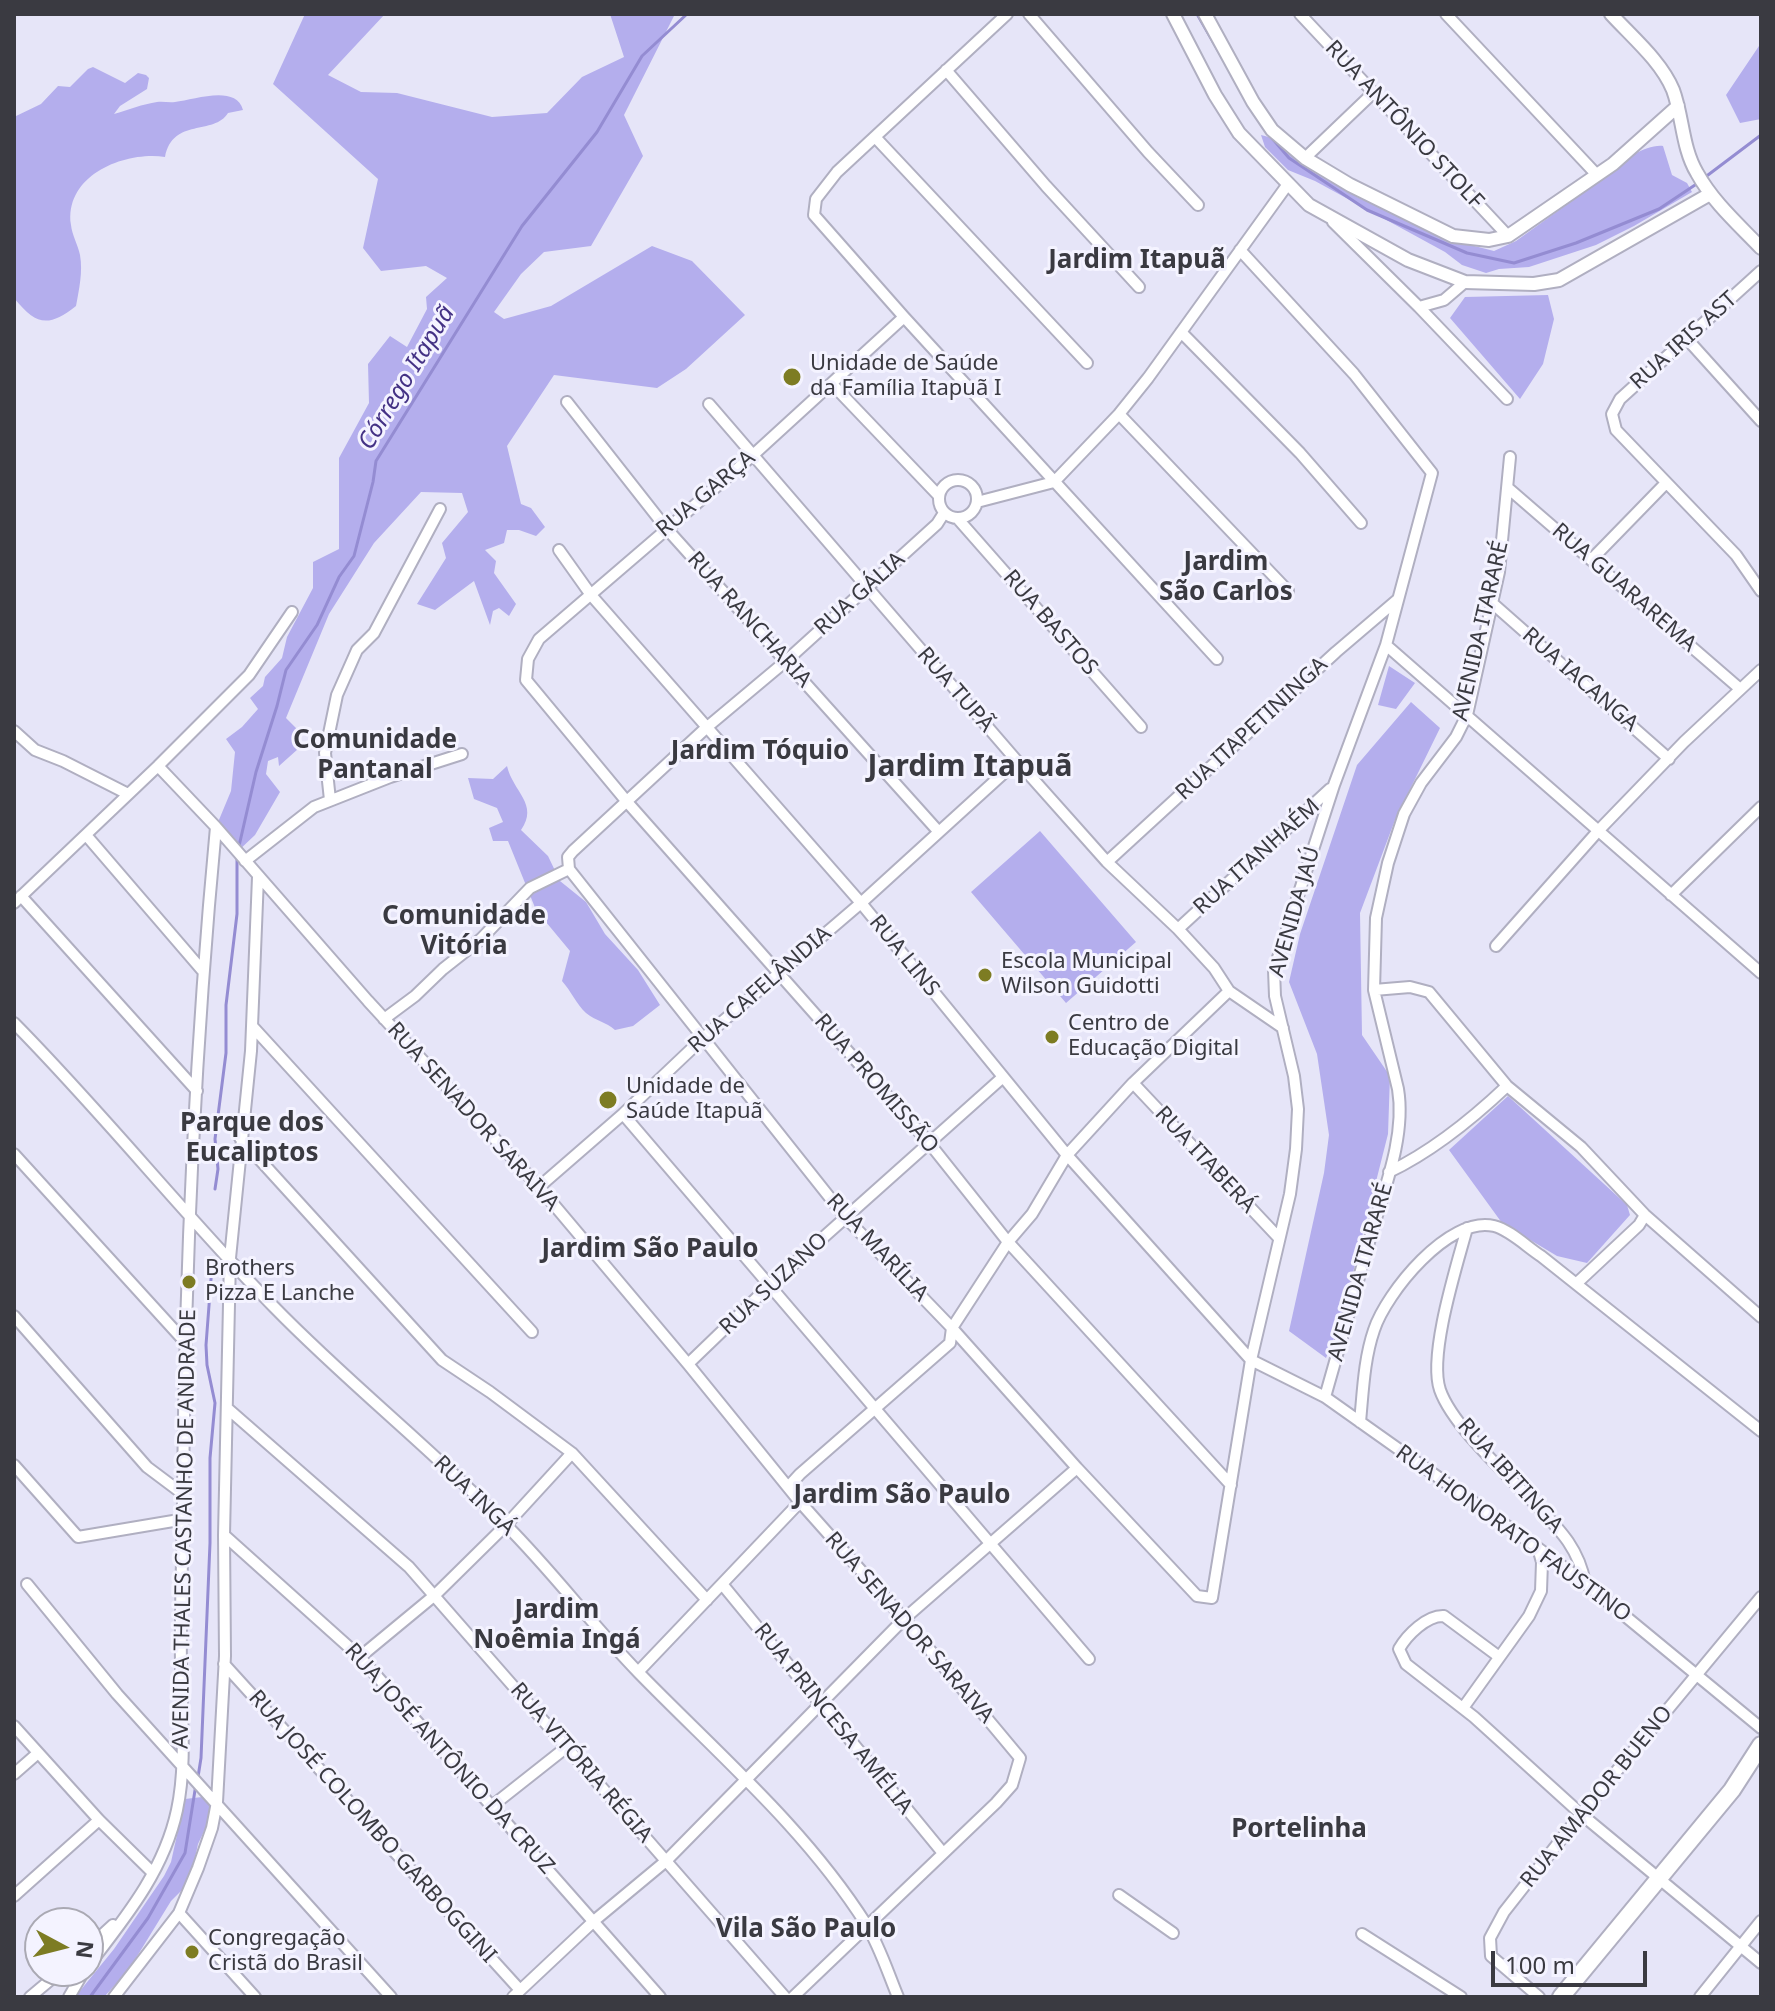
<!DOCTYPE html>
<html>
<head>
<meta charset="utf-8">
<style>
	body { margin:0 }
	#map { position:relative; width:1775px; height:2011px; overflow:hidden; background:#e6e5f8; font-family:"Noto Sans",sans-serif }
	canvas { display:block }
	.frame { position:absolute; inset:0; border:16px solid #3a3a41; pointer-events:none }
	.north { position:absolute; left:24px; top:1907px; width:80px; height:80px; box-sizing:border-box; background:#f4f3ff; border:2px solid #aaa9b3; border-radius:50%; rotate:97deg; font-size:22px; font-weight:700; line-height:32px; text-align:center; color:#3a3a41 }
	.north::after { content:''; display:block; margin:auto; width:28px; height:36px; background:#7d7c23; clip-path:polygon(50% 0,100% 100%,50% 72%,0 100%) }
	.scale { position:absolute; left:1491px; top:1951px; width:156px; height:36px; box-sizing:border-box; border:4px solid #3a3a41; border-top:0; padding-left:10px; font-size:24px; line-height:28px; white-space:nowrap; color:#3a3a41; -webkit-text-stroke:6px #f4f3ff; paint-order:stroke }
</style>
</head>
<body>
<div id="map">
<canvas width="1775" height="2011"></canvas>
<div class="frame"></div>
<div class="north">N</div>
<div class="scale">100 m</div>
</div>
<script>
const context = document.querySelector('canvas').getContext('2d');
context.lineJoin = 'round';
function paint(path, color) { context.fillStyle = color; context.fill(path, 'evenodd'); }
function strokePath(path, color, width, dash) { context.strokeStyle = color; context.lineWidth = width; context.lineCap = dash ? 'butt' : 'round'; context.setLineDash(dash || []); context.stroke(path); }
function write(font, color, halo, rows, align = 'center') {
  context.font = font + ' "Noto Sans",sans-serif'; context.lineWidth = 6; context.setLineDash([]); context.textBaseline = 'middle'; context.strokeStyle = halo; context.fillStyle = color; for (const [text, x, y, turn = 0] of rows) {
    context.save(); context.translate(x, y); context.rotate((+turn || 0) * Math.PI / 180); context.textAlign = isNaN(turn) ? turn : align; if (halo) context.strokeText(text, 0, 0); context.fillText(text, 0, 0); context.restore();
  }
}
paint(new Path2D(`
	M 305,14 L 385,14 L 328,75 L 361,92 L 397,93 L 492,117 L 547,113 L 582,77 L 624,57 L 610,14 L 675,14 L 624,115 L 643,156 L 591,246 L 544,252 L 521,274 L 494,312 L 504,319 L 551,306 L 652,246 L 692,261 L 745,315 L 686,369 L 657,388 L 554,375 L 507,446 L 521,504 L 531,508 L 545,527 L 536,536 L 519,530 L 507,530 L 504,543 L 485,550 L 496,561 L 494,573 L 516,604 L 509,616 L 499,608 L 493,611 L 490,625 L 474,581 L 435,610 L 417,604 L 446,558 L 442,543 L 468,512 L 462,493 L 421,492 L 374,543 L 329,614 L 286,718 L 301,733 L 298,749 L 279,766 L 278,757 L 268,761 L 266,774 L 280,792 L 255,835 L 237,852 L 216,827 L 231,791 L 235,752 L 226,739 L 242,727 L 258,709 L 250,698 L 263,686 L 265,677 L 282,658 L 287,637 L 313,588 L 313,562 L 339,549 L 339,458 L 369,403 L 368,364 L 390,336 L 407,347 L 427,309 L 426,297 L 447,278 L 426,266 L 381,271 L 363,248 L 378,179 L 273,84 Z
	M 1761,43 L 1761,119 L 1740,123 L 1726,95 Z
	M 93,67 L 125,83 L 138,73 L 146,75 L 149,78 L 147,89 L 120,106 L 114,114 C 128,110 143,104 157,102 C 163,101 169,103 175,102 C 194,100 236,84 243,110 L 228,113 C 214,136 173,117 165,157 C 125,151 64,175 71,225 C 72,235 78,245 80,255 C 83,272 79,289 76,306 C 48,328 36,325 14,298 L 14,117 L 41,104 L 58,86 L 70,87 L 88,69 Z
	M 1261,135 L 1280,140 L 1302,160 L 1357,197 L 1451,240 L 1494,251 L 1516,241 L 1612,172 C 1622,160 1647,144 1663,146 L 1672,175 L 1687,183 L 1692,192 L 1634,226 L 1596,245 L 1529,267 L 1499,269 L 1486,273 L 1462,265 L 1445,252 L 1315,181 L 1288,170 L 1265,147 Z
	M 1548,295 L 1554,319 L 1543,364 L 1520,399 L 1450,318 L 1465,297 Z
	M 1389,666 L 1415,683 L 1396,709 L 1378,705 Z
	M 1411,702 L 1440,728 L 1395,820 L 1360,913 L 1362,1035 L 1390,1076 L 1388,1134 L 1340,1324 L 1326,1358 L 1289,1331 L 1324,1173 L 1329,1135 L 1317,1054 L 1289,982 L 1300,934 L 1357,765 Z
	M 507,766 C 513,792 539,804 521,830 L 548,856 L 560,881 L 586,902 L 605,934 L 638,970 L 660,1005 L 633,1026 L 615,1030 C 606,1022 596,1021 586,1013 C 577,1005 571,991 562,981 L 570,951 L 536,910 L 508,841 L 493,841 L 489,828 L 503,822 L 497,808 L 474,799 L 468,778 L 493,779 Z
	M 1040,831 L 1136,942 L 1066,1003 L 971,892 Z
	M 1508,1096 L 1627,1205 L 1630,1215 L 1587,1263 L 1557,1256 L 1502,1223 L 1449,1150 Z
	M 202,1797 L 210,1802 L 208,1823 L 198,1844 L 193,1868 L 184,1888 L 171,1901 L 128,1971 L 104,1997 L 75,1997 L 114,1949 L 164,1876 L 171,1862 L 185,1799 Z`), '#b4aeed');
strokePath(new Path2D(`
	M 1197,14 L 1235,80
	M 1271,137 L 1289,158 L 1367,210 L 1467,253 L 1514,263 L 1576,243 L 1659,209 L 1698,183
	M 1704,178 L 1761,135
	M 239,846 L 256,772 L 277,706 L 286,670 L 317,625 L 339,577 L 354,556 L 373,482 L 376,461 L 522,226 L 597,132 L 642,56 L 687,14
	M 215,1189 L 218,1169 L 215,1139 L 226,1053 L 226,1005 L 237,914 L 237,857
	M 198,1777 L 201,1758 L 210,1543 L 210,1458 L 215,1403 L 207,1365 L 206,1345 L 212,1266
	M 90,1997 L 148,1918 L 185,1853 L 196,1784`), '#948cd2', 3);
const minor = new Path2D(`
	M 1007,14 L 837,172 L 816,199 L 814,215 L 904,317 L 1217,659
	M 1029,14 L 1148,152 L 1198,205
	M 1300,14 L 1508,236
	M 1446,14 L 1597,175
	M 946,70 L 1046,186 L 1139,287
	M 875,137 L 1087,363
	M 1305,158 L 1373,93
	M 1333,222 L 1419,307 L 1507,399
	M 1761,271 L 1620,399 L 1612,414 L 1616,430 L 1736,555 L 1761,591
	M 1419,307 L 1444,300 L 1465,282
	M 904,317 L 752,456 L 539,639 L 528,659 L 526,680 L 628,803 L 930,1144 L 1008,1242 L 1231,1485
	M 1181,332 L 1300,453 L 1361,523
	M 1688,340 L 1761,421
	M 832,384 L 939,496
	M 567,402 L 666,528 L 938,831
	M 709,404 L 1017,761 L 1107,862 L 1178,929 L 1214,968 L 1229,991 L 1283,1028
	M 1119,414 L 1288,591
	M939 499a19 19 0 1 1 38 0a19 19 0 1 1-38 0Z
	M 1508,488 L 1739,688
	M 977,502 L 1054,482 L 1119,414 L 1148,378 L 1288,184
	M 958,519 L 1141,727
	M 559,550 L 591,595 L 861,903 L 1067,1155 L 1251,1360 L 1325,1397 L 1538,1548 L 1585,1583 L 1761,1728
	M 1591,560 L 1666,483
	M 1491,602 L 1669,759
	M 1386,645 L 1761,973
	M 14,731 L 35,750 L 63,761 L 128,794
	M 158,766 L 216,827 L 368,1001 L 539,1187 L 688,1364 L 800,1502 L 904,1619 L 1020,1758 L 1012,1785 L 996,1803 L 793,1997
	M 330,800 L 325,753 L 337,695 L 357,650 L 374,633 L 440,509
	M 86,835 L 202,970
	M 245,861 L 314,807 L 390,777 L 462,754
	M 1107,862 L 1336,652 L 1397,600
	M 569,869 L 846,1218 L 952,1328 L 1077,1468 L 1197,1596 L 1212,1598 L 1251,1360 L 1290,1194 L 1296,1149 L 1298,1109 L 1294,1076 L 1275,996 L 1274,970 L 1334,785 L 1386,645 L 1432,473 L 1354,374 L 1240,250
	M 569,869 L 568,857 L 573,851 L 706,728 L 786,661 L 937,524 L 944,513
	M 1671,895 L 1761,807
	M 21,896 L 197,1091
	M 14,903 L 158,766 L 249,675 L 292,612
	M 1178,929 L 1330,789
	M 1496,946 L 1599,830 L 1684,742 L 1761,670
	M 1374,990 L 1410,987 L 1429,992 L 1507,1086 L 1581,1147 L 1645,1215 L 1761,1317
	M 384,1019 L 415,996 L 443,969 L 481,939 L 530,888 L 569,869
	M 14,1023 C 104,1114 184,1215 274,1307 C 348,1383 432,1449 506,1525 C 553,1572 593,1626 639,1673 C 718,1754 805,1828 866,1924 C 880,1947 888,1973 898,1997
	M 252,1026 L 532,1332
	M 1133,1083 L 1278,1237
	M 623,1114 L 1089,1659
	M 240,1138 L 442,1360 L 490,1392 L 572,1453 L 707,1600
	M 14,1154 L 186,1343
	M 1389,1172 C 1433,1151 1471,1120 1507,1086
	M 539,1187 L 623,1114 L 702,1039 L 861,903 L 1017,761
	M 1467,1228 C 1457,1265 1428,1355 1440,1390 C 1453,1427 1510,1477 1538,1507 C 1560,1530 1579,1549 1585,1583
	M 1577,1283 L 1639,1225 L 1645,1215
	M 14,1316 L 147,1467 L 183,1494
	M 688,1364 L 770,1285 L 1003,1077
	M 1325,1397 C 1340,1343 1356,1289 1371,1235 C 1384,1190 1406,1136 1398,1089 L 1374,990 L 1376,918 L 1388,863 L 1404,814 L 1421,783 L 1456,737 L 1467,715 L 1499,572 L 1510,457
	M 227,1408 L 409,1567 L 785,1997
	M 1360,1422 C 1363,1391 1364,1359 1374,1330 C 1386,1293 1449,1215 1494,1226 C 1510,1230 1527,1247 1541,1256 L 1761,1431
	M 14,1465 L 78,1537 L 185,1519
	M 789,1486 L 800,1474 L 950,1343 L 952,1328 L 1008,1242 L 1032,1214 L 1067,1155 L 1133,1083 L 1229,991
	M 224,1535 L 360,1657 L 660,1997
	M 27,1584 L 117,1694 L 391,1997
	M 722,1584 L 943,1853
	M 1498,1656 L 1444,1616 C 1427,1615 1407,1635 1399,1649 L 1406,1664 L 1474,1717 L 1581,1814 L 1761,1963
	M 360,1657 L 435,1595 L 506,1525 L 572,1453
	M 224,1664 L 520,1990
	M 638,1672 L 800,1502
	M 1463,1708 L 1529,1616 L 1541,1591 L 1542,1562 L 1538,1548
	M 14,1726 L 99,1820 L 153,1873
	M 14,1774 L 38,1753
	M 492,1806 L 568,1746
	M 1119,1895 L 1173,1933
	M 14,1896 L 99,1820
	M 179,1913 L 255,1997
	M 1362,1934 L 1461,1997
	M 88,1948 L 113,1925
	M 88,1966 C 125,1918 164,1871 177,1810 C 187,1764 181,1713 181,1665 C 180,1607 183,1549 183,1490 C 185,1269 195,1048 216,827
	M 30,1997 L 61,1971
	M 69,1997 L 84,1971
	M 114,1997 L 179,1913 L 198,1868 L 212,1828 L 217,1802 L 225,1656 L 224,1535 L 230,1258 L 251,1051 L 258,877
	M 513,1997 L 595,1920 L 666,1861 L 904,1619 L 1077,1468
	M 1539,1997 L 1491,1956 L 1490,1938 L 1504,1912 L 1581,1814 L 1761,1597
	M 1700,1997 L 1761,1921`);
const tertiary = new Path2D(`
	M 1173,14 L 1215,95 L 1239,133 L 1309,205 L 1408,260 L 1465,282 L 1534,284 L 1559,280 L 1710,194
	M 1205,14 L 1253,102 L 1272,130 L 1305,158 L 1350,185 L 1453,236 L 1489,240 L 1508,236 L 1613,164 L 1678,106
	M 1611,14 C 1632,37 1661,61 1673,90 C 1683,117 1682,148 1697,173 C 1713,202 1738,224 1761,248`);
const primary = new Path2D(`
	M 1561,1997 L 1732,1790 L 1761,1745`);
strokePath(minor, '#b0afc1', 14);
strokePath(tertiary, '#b0afc1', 16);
strokePath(primary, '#b0afc1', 20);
strokePath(minor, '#fff', 10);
strokePath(tertiary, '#fff', 12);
strokePath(primary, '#fff', 16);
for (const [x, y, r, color] of [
	[792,377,10,"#7d7c23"],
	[985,975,8,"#7d7c23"],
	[1052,1037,8,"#7d7c23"],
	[608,1100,10,"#7d7c23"],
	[189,1282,8,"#7d7c23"],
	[192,1952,8,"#7d7c23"]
]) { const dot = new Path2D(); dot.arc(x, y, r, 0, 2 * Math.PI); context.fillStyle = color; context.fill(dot); strokePath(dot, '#f4f3ff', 3); }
write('22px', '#3a3a41', '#f4f3ff', [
	["RUA ANTÔNIO STOLF",1404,125,47],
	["RUA IRIS AST",1684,341,-42],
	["RUA GARÇA",706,494,-40],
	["RUA GUARAREMA",1624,588,41],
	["RUA GÁLIA",860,594,-42],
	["RUA RANCHARIA",749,620,48],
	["RUA BASTOS",1050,623,49],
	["AVENIDA ITARARÉ",1481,631,-77],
	["RUA IACANGA",1580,680,41],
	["RUA TUPÃ",955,690,49],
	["RUA ITAPETININGA",1252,729,-43],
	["RUA ITANHAÉM",1257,857,-42],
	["AVENIDA JAÚ",1295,912,-74],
	["RUA LINS",904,956,51],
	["RUA CAFELÂNDIA",760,990,-41],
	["RUA PROMISSÃO",876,1084,49],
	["RUA SENADOR SARAIVA",473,1117,48],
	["RUA ITABERÁ",1205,1160,47],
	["RUA MARÍLIA",877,1248,47],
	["AVENIDA ITARARÉ",1361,1272,-74],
	["RUA SUZANO",774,1284,-43],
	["RUA IBITINGA",1510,1476,48],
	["RUA INGÁ",474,1496,44],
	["AVENIDA THALES CASTANHO DE ANDRADE",185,1529,-89],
	["RUA HONORATO FAUSTINO",1513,1534,36],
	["RUA SENADOR SARAIVA",909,1628,49],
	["RUA PRINCESA AMÉLIA",833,1719,51],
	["RUA JOSÉ ANTÔNIO DA CRUZ",449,1759,48],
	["RUA VITÓRIA RÉGIA",581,1763,49],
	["RUA AMADOR BUENO",1597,1797,-51],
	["RUA JOSÉ COLOMBO GARBOGGINI",372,1827,48]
]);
write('22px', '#3a3a41', '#f4f3ff', [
	["Unidade de Saúde",810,364],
	["da Família Itapuã I",810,389],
	["Escola Municipal",1001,962],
	["Wilson Guidotti",1001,987],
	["Centro de",1068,1024],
	["Educação Digital",1068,1049],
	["Unidade de",626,1087],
	["Saúde Itapuã",626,1112],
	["Brothers",205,1269],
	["Pizza E Lanche",205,1294],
	["Congregação",208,1939],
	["Cristã do Brasil",208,1964]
], 'left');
write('italic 24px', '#443285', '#f4f3ff', [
	["Córrego Itapuã",407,378,-59]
]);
write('bold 26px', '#3a3a41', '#f4f3ff', [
	["Jardim Itapuã",1137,261],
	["Jardim",1226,563],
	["São Carlos",1226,593],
	["Comunidade",375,741],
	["Pantanal",375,771],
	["Jardim Tóquio",760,752],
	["Comunidade",464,917],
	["Vitória",464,947],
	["Parque dos",252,1124],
	["Eucaliptos",252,1154],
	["Jardim São Paulo",650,1250],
	["Jardim São Paulo",902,1496],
	["Jardim",557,1611],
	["Noêmia Ingá",557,1641],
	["Portelinha",1299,1830],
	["Vila São Paulo",806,1930]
]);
write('bold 30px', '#3a3a41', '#f4f3ff', [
	["Jardim Itapuã",970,767]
]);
</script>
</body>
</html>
